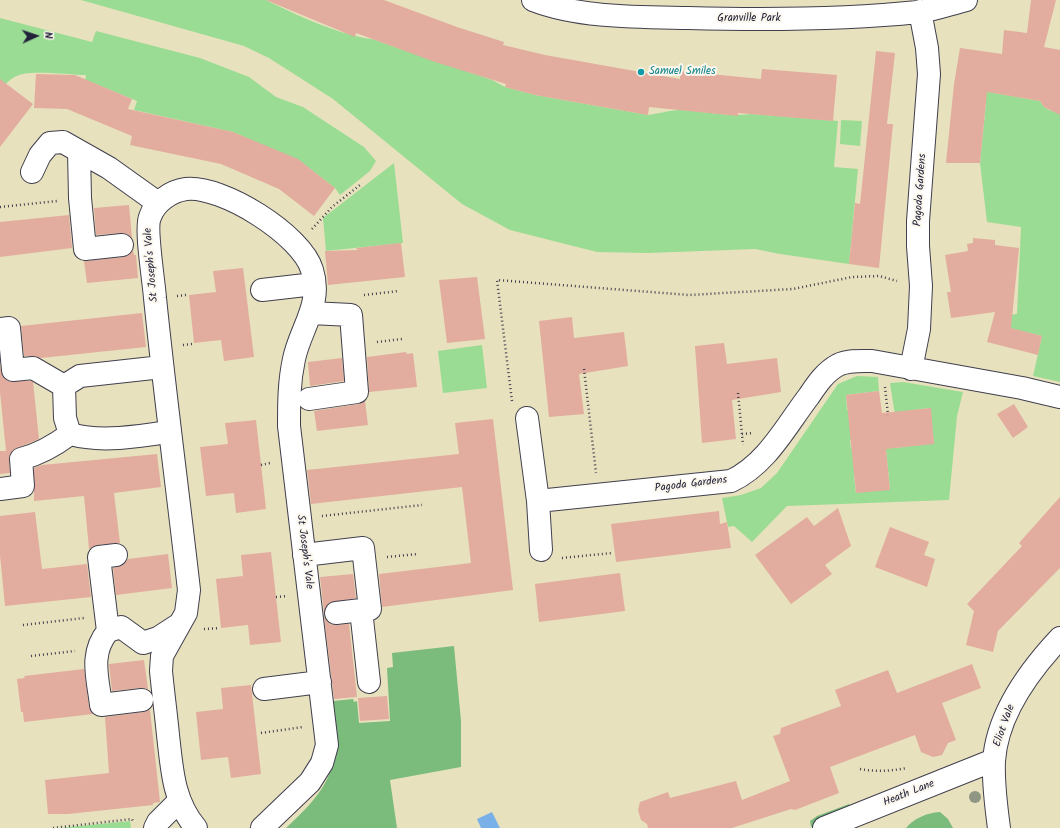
<!DOCTYPE html>
<html>
<head>
<meta charset="utf-8">
<style>
	body { margin:0 }
	#map { position:relative; width:1060px; height:828px; overflow:hidden; background:#e8e1bd; font-family:Kalam,sans-serif }
	canvas { display:block }
	.north { position:absolute; left:16px; top:16px; width:40px; height:40px; -webkit-text-stroke:3px #fbf7ec; paint-order:stroke; rotate:87deg; font-size:11px; font-weight:700; line-height:16px; text-align:center; color:#22223b }
	.north::after { content:''; display:block; margin:auto; width:14px; height:18px; background:#22223b; clip-path:polygon(50% 0,100% 100%,50% 72%,0 100%) }
</style>
</head>
<body>
<div id="map">
<canvas width="1060" height="828"></canvas>
<div class="north">N</div>
</div>
<script>
const context = document.querySelector('canvas').getContext('2d');
context.lineJoin = 'round';
function paint(path, color) { context.fillStyle = color; context.fill(path, 'evenodd'); }
function strokePath(path, color, width, dash) { context.strokeStyle = color; context.lineWidth = width; context.lineCap = dash ? 'butt' : 'round'; context.setLineDash(dash || []); context.stroke(path); }
function write(font, color, halo, rows, align = 'center') {
  context.font = font + ' Kalam,sans-serif'; context.lineWidth = 4; context.setLineDash([]); context.textBaseline = 'middle'; context.strokeStyle = halo; context.fillStyle = color; for (const [text, x, y, turn = 0] of rows) {
    context.save(); context.translate(x, y); context.rotate((+turn || 0) * Math.PI / 180); context.textAlign = isNaN(turn) ? turn : align; if (halo) context.strokeText(text, 0, 0); context.fillText(text, 0, 0); context.restore();
  }
}
paint(new Path2D(`
	M 81,0 L 266,0 C 294,14 342,36 372,39 L 492,80 L 505,87 L 535,95 L 648,115 C 657,114 671,110 679,110 C 703,111 727,117 751,114 L 838,121 L 834,167 L 858,169 L 849,264 L 780,254 L 755,249 L 648,253 L 597,252 L 510,230 L 462,204 L 333,99 L 269,58 L 244,46 Z
	M 0,18 L 92,42 L 96,31 L 200,58 L 249,77 L 276,97 L 303,107 L 364,147 L 376,161 L 370,171 L 340,195 L 335,188 L 300,161 L 233,132 L 134,110 L 137,101 L 91,82 L 85,81 L 86,75 C 70,75 33,70 19,75 C 11,78 5,84 0,91 Z
	M 982,91 L 1040,101 L 1044,107 L 1051,111 L 1057,108 L 1060,104 L 1060,382 L 1033,376 L 1042,336 L 1005,327 L 1010,315 L 1017,314 L 1021,227 L 987,222 L 980,163 L 986,103 Z
	M 841,120 L 862,121 L 860,146 L 840,144 Z
	M 394,163 L 403,243 L 326,251 L 323,218 Z
	M 482,345 L 487,388 L 443,393 L 438,351 Z
	M 857,376 L 878,377 L 879,391 L 846,395 L 847,410 L 850,410 L 853,440 L 850,440 L 851,449 L 855,449 L 857,476 L 854,477 L 856,493 L 890,489 L 885,439 L 896,448 L 934,443 L 929,408 L 914,410 L 895,415 L 890,383 L 903,382 L 963,392 L 957,416 L 949,500 L 787,506 L 752,542 L 734,526 L 728,527 L 722,498 L 741,495 L 761,488 L 777,473 L 838,384 Z
	M 130,821 L 131,828 L 60,828 Z`), '#9adc93');
paint(new Path2D(`
	M 454,646 L 461,721 L 461,767 L 390,780 L 397,828 L 286,828 C 334,784 340,765 333,701 L 353,699 L 354,702 L 357,701 L 359,723 L 390,721 L 387,668 L 393,667 L 392,653 Z
	M 849,804 L 852,810 L 811,827 L 810,821 L 817,816 Z
	M 940,812 L 948,819 L 953,828 L 906,828 C 914,818 927,813 940,812 Z`), '#7bbc7d');
paint(new Path2D(`
	M 492,812 L 500,828 L 481,828 L 477,819 Z`), '#78b0e7');
paint(new Path2D(`
	M 266,0 L 384,0 L 457,27 L 504,42 L 503,45 L 545,55 L 680,79 L 680,71 L 761,79 L 762,69 L 837,75 L 833,121 L 738,113 L 738,116 L 649,107 L 648,115 L 535,95 L 505,87 L 506,84 L 435,62 L 356,33 L 355,37 Z
	M 1031,0 L 1056,0 L 1044,47 L 1060,50 L 1060,115 L 1044,107 L 1040,101 L 987,92 L 980,163 L 946,163 L 954,84 L 960,48 L 1002,54 L 1004,30 L 1027,33 Z
	M 876,51 L 895,53 L 887,124 L 893,124 L 879,268 L 849,264 L 855,203 L 860,204 Z
	M 36,74 L 75,75 L 132,99 L 128,109 L 233,132 L 298,159 L 335,188 L 314,216 L 279,189 L 221,164 L 130,145 L 132,136 L 67,109 L 34,108 Z
	M 0,79 L 33,104 L 0,147 Z
	M 129,205 L 132,238 L 127,234 L 121,233 L 96,235 L 94,208 Z
	M 69,215 L 72,248 L 0,257 L 0,222 Z
	M 973,238 L 995,240 L 995,245 L 1019,248 L 1011,328 L 1042,336 L 1038,355 L 987,342 L 995,312 L 951,318 L 947,292 L 951,292 L 945,255 L 968,251 L 967,244 L 973,243 Z
	M 401,243 L 405,277 L 328,285 L 325,251 L 358,250 L 356,248 Z
	M 133,250 L 134,255 L 136,255 L 138,278 L 87,283 L 84,261 L 123,257 L 129,255 Z
	M 243,268 L 254,357 L 224,361 L 221,340 L 194,343 L 189,295 L 216,292 L 213,271 Z
	M 477,277 L 485,339 L 447,343 L 439,280 Z
	M 142,313 L 146,347 L 41,358 L 32,356 L 24,356 L 21,326 Z
	M 572,317 L 574,338 L 624,332 L 628,366 L 579,374 L 584,414 L 549,417 L 539,321 Z
	M 724,343 L 727,364 L 777,358 L 781,392 L 732,400 L 736,439 L 702,443 L 695,346 Z
	M 406,352 L 407,354 L 413,353 L 417,387 L 369,392 L 367,357 Z
	M 342,358 L 344,381 L 310,386 L 308,362 Z
	M 0,365 L 3,377 L 8,381 L 30,381 L 33,382 L 39,439 L 13,450 L 9,460 L 10,473 L 0,474 L 0,451 L 6,451 L 0,392 Z
	M 879,391 L 882,413 L 931,408 L 934,444 L 886,449 L 890,490 L 856,493 L 846,395 Z
	M 365,401 L 368,425 L 317,431 L 314,411 L 359,404 Z
	M 1014,404 L 1028,427 L 1013,438 L 997,414 Z
	M 493,419 L 513,590 L 382,607 L 379,574 L 471,563 L 462,487 L 311,504 L 307,470 L 459,454 L 455,423 Z
	M 256,420 L 266,509 L 236,513 L 234,493 L 206,496 L 200,447 L 228,444 L 225,423 Z
	M 157,454 L 161,487 L 114,493 L 120,543 L 98,545 L 89,549 L 84,496 L 34,501 L 34,468 L 42,465 Z
	M 1060,497 L 1060,568 L 998,631 L 993,652 L 966,645 L 974,611 L 967,604 L 1022,546 L 1019,543 Z
	M 838,508 L 851,546 L 825,565 L 832,574 L 791,604 L 755,555 L 807,517 L 814,526 Z
	M 719,511 L 720,524 L 727,522 L 731,548 L 616,562 L 611,524 Z
	M 35,512 L 42,569 L 87,564 L 91,597 L 5,606 L 0,555 L 0,516 Z
	M 890,527 L 929,542 L 924,555 L 935,559 L 927,587 L 875,567 Z
	M 271,552 L 281,642 L 250,645 L 248,625 L 221,628 L 216,579 L 243,576 L 241,555 Z
	M 168,554 L 172,588 L 116,595 L 113,568 L 123,565 L 128,559 Z
	M 620,573 L 625,611 L 539,622 L 535,584 Z
	M 353,574 L 356,598 L 329,603 L 324,612 L 320,577 Z
	M 324,617 L 331,625 L 349,624 L 357,697 L 334,699 Z
	M 144,660 L 148,689 L 140,688 L 112,691 L 109,664 Z
	M 972,664 L 981,688 L 942,703 L 956,740 L 948,743 L 942,755 L 933,757 L 921,752 L 915,735 L 830,767 L 839,793 L 795,810 L 791,809 L 732,828 L 648,828 L 647,824 L 641,820 L 638,810 L 640,802 L 668,792 L 670,798 L 736,781 L 742,800 L 790,781 L 773,736 L 780,734 L 781,728 L 841,706 L 835,690 L 888,670 L 897,693 Z
	M 84,669 L 89,707 L 93,714 L 24,722 L 23,712 L 21,712 L 17,679 L 25,678 L 24,676 Z
	M 251,685 L 261,774 L 231,778 L 228,757 L 201,760 L 196,712 L 223,709 L 221,688 Z
	M 387,696 L 389,719 L 360,721 L 358,698 Z
	M 150,710 L 160,802 L 153,803 L 153,805 L 68,814 L 48,814 L 45,780 L 109,773 L 105,717 L 144,712 Z`), '#e2ad9e');
const minor = new Path2D(`
	M 533,0 C 579,18 639,17 688,18 C 765,20 842,20 918,12 C 934,10 950,4 966,0
	M 79,151 L 80,198 L 85,249 L 122,245
	M 32,172 L 40,155 L 50,143 L 63,142 L 109,168 L 158,203
	M 262,290 L 314,284
	M 0,329 L 9,328 L 13,370 L 33,368 L 64,386
	M 162,367 L 80,376 L 64,386 L 65,418 L 70,434 C 103,443 136,436 169,432
	M 911,369 L 919,329 L 921,286 L 918,246 L 918,221 L 929,74 L 927,48 L 920,11
	M 309,399 L 357,392 L 351,315 L 311,313
	M 527,418 L 538,501 L 541,550
	M 0,489 L 23,486 L 21,459 C 40,454 54,446 70,434
	M 538,501 L 731,481 C 767,464 786,426 809,396 C 817,384 825,372 838,365 C 848,360 862,361 872,361 L 1022,388 L 1060,397
	M 116,555 L 99,557 L 108,631 L 121,627 L 143,643 L 158,638 L 178,625
	M 304,555 L 363,548 L 370,609 L 336,613
	M 361,610 L 369,682
	M 108,631 C 89,654 98,678 101,705 L 142,700
	M 264,689 L 320,682
	M 155,828 L 158,822 L 179,801
	M 196,828 C 173,801 172,769 168,735 C 166,714 163,692 161,671 L 162,656 L 186,613 L 189,590 C 178,493 165,396 155,298 C 154,283 145,228 150,217 C 155,202 171,191 186,189 C 222,185 302,235 312,270 C 323,304 300,329 294,359 C 289,382 289,403 289,426 L 327,745 L 322,763 L 310,782 L 262,828
	M 824,828 L 994,760
	M 999,828 C 996,806 993,783 994,761 C 997,715 1030,670 1060,638`);
strokePath(minor, '#403f4e', 24);
strokePath(new Path2D(`
	M 0,207 L 57,201
	M 312,229 L 332,207 L 360,185
	M 364,295 L 399,291
	M 177,296 L 186,295
	M 377,342 L 402,339
	M 183,345 L 192,344
	M 584,369 L 596,473
	M 885,387 L 888,415
	M 738,393 L 743,445
	M 512,401 L 497,280 L 689,295 L 793,289 L 852,277 L 879,276 L 897,281
	M 742,434 L 753,433
	M 261,465 L 270,463
	M 322,516 L 422,505
	M 387,557 L 418,554
	M 562,558 L 612,553
	M 276,597 L 287,596
	M 23,625 L 84,618
	M 204,629 L 219,628
	M 31,656 L 75,651
	M 261,733 L 303,727
	M 860,769 C 876,772 891,771 907,768
	M 53,828 L 132,819 L 133,821`), '#403f4e', 2.5, [1, 3]);
strokePath(minor, '#fff', 22);
context.fillStyle = '#8f9784';
for (const [x, y] of [
	[975,797]
]) { context.beginPath(); context.arc(x, y, 6, 0, 2 * Math.PI); context.fill(); }
for (const [x, y, r, color] of [
	[641,72,4,"#0f9aa8"]
]) { const dot = new Path2D(); dot.arc(x, y, r, 0, 2 * Math.PI); context.fillStyle = color; context.fill(dot); strokePath(dot, '#fbf7ec', 1.5); }
write('11px', '#22223b', '#fbf7ec', [
	["Granville Park",749,19],
	["Pagoda Gardens",921,190,-86],
	["St Joseph's Vale",152,265,-95],
	["Pagoda Gardens",691,485,-7],
	["St Joseph's Vale",304,552,83],
	["Eliot Vale",1005,726,-70],
	["Heath Lane",909,794,-22]
]);
write('11px', '#0d838f', '#fbf7ec', [
	["Samuel Smiles",649,72]
], 'left');
</script>
</body>
</html>
